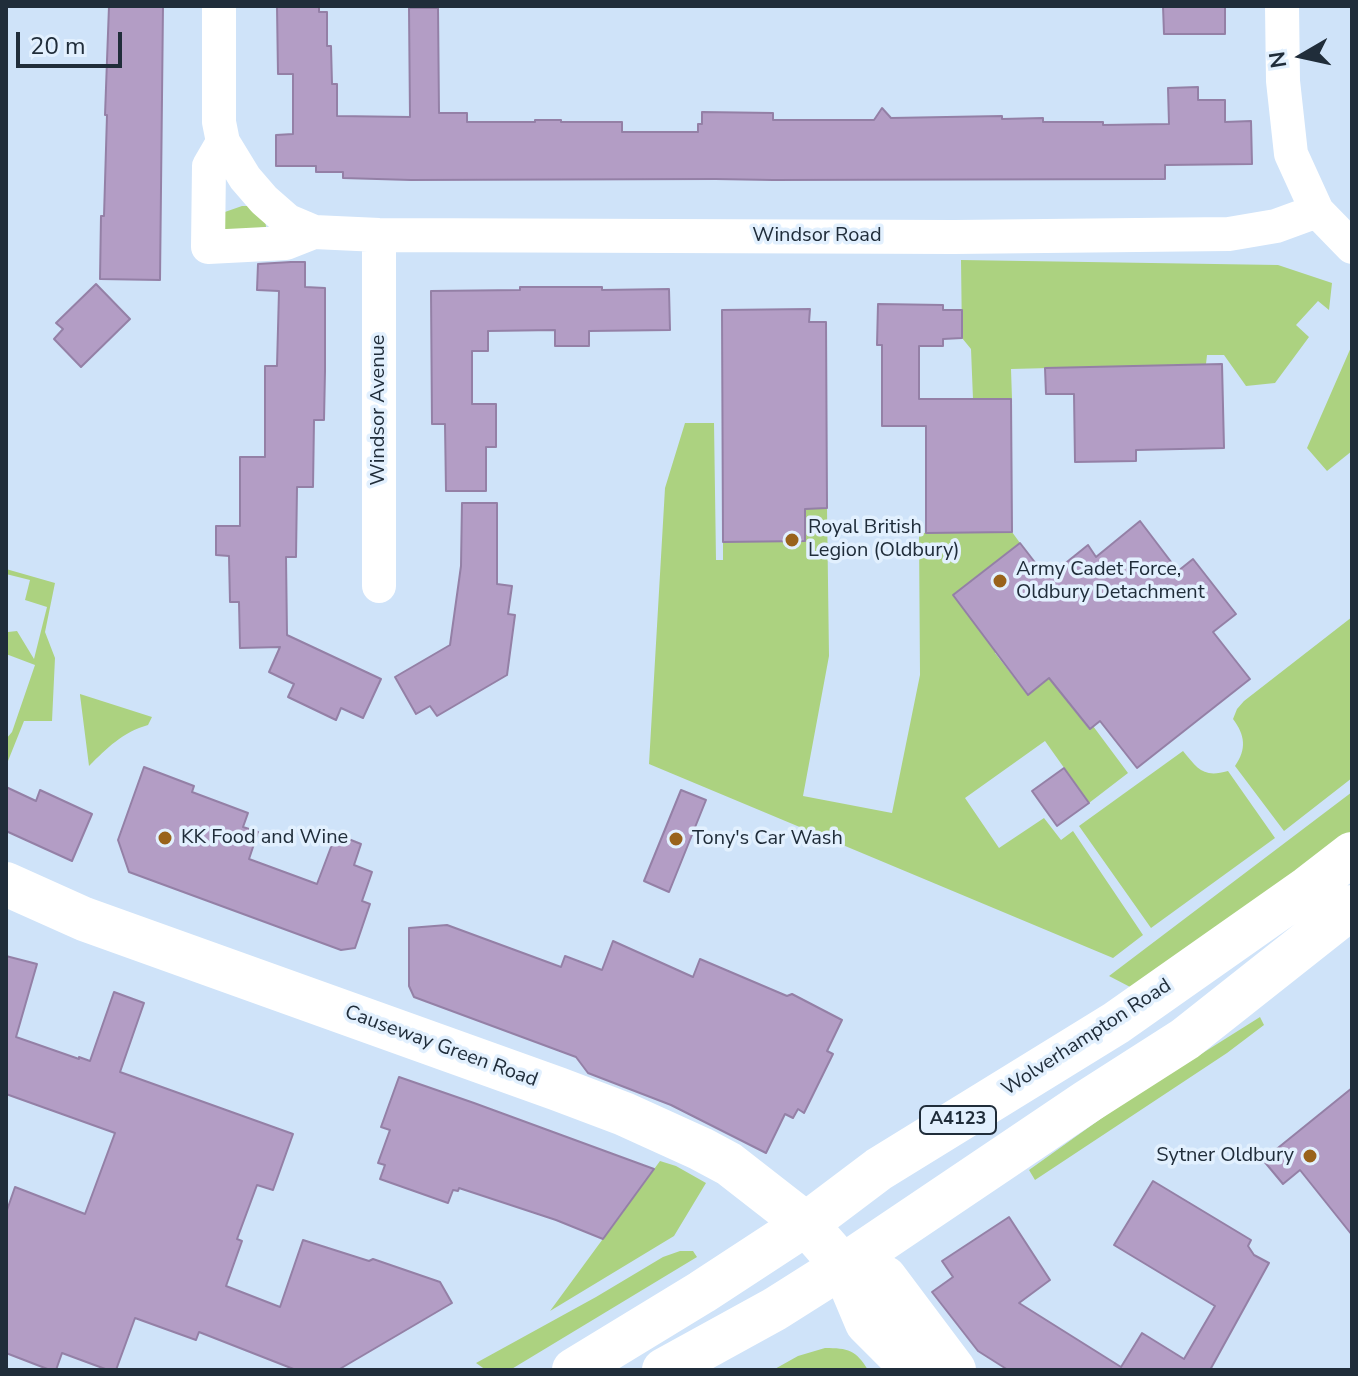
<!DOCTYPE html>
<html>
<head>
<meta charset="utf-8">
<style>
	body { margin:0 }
	#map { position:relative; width:1358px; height:1376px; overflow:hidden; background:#cfe3f9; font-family:"Nunito Sans",sans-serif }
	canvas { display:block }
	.frame { position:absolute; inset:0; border:8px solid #202d3a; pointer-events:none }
	.north { position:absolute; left:1262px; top:16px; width:80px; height:80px; -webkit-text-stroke:6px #e2f0fe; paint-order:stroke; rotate:261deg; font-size:22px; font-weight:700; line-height:32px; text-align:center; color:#202d3a }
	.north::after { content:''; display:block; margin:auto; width:28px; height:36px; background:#202d3a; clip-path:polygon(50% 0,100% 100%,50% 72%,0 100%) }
	.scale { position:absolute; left:16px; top:32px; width:106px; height:36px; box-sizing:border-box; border:4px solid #202d3a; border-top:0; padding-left:10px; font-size:24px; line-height:28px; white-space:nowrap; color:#202d3a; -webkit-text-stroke:6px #e2f0fe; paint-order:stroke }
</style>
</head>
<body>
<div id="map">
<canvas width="1358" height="1376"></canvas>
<div class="frame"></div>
<div class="north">N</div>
<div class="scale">20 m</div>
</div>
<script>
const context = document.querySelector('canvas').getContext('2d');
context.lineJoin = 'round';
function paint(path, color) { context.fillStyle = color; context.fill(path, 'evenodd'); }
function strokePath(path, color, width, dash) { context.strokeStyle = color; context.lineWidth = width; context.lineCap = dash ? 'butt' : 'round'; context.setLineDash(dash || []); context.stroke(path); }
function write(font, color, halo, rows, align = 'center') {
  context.font = font + ' "Nunito Sans",sans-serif'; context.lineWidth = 7; context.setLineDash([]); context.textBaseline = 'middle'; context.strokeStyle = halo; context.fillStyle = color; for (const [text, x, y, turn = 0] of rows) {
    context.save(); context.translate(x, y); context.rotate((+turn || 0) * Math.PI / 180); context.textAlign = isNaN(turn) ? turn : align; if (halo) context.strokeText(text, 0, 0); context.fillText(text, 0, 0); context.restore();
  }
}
paint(new Path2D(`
	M 242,206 L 249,206 L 265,219 L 266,227 L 217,234 L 222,213 Z
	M 961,260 L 1278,265 L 1332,283 L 1329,310 L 1318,301 L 1296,325 L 1309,337 L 1275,383 L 1246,386 L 1224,355 L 1207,355 L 1206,364 L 1011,369 L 1012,399 L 973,399 L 971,349 L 962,338 Z
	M 1352,345 L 1352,451 L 1327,471 L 1307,448 Z
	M 685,423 L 714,423 L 716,560 L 723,560 L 723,542 L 805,541 L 805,509 L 827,508 L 829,656 L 803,796 L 892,813 L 920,675 L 919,533 L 1012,532 L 1020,543 L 954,595 L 1011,639 L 995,653 L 1028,695 L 1049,678 L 1089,729 L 1093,726 L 1128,773 L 1089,803 L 1045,741 L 965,798 L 999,848 L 1044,818 L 1061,840 L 1073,831 L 1143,935 L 1113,958 L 649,764 L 665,488 Z
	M 6,569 L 55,583 L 45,632 L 55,658 L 52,721 L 24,721 L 6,766 L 6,739 L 12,732 L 35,665 L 6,654 L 6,639 L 8,632 L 17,631 L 34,659 L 47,607 L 25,600 L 30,580 L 6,574 Z
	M 1352,617 L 1352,778 L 1284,831 L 1235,766 C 1247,749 1245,735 1233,719 L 1237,709 L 1244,701 Z
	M 80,695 L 80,694 L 152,717 L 148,725 C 123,732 107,748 89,766 Z
	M 1183,751 C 1198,769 1203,778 1228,771 L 1275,838 L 1151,928 L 1079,826 Z
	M 1352,792 L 1352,831 L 1144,990 L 1134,989 L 1109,976 Z
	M 1260,1017 L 1264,1025 L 1227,1053 L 1035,1180 L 1029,1170 L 1120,1105 Z
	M 660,1161 L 676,1166 L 706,1183 L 674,1236 L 550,1311 Z
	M 680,1251 L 693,1251 L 697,1257 L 510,1370 L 486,1370 L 476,1363 L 596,1297 L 663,1257 Z
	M 825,1348 C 848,1348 856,1350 868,1370 L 773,1370 L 798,1356 Z`), '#acd280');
const building = new Path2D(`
	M 109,6 L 163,6 L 160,280 L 100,279 L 101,216 L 104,216 L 107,115 L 105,115 Z
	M 277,6 L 319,6 L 319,12 L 327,12 L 327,46 L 331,46 L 332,84 L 337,84 L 337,116 L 410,117 L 409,8 L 438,8 L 439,113 L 467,113 L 467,122 L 535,122 L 535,120 L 561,120 L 561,122 L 622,122 L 622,132 L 698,132 L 698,124 L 702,124 L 702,112 L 773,113 L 773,120 L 874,120 L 882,108 L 891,118 L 1002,116 L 1002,119 L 1043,118 L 1043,122 L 1103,122 L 1103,125 L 1169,124 L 1168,88 L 1198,87 L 1198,100 L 1225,100 L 1225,122 L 1251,121 L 1252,164 L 1165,165 L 1165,179 L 773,180 L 715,179 L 411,180 L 343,178 L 343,172 L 316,172 L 316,166 L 276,166 L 276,135 L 293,134 L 293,74 L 278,74 Z
	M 1163,6 L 1225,6 L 1225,34 L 1164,34 Z
	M 291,262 L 305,262 L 305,287 L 325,288 L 325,371 L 324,420 L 314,420 L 313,487 L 297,487 L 296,557 L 286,557 L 287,635 L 381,679 L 363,718 L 341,708 L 336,720 L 288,697 L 294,684 L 269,672 L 280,647 L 240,648 L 239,602 L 230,602 L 229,556 L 216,555 L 216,526 L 240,526 L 240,457 L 265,457 L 265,366 L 277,366 L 279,291 L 257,290 L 258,264 Z
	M 96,284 L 130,319 L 81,367 L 54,339 L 63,329 L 56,323 Z
	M 520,287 L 602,287 L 602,290 L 669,289 L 670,330 L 589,331 L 589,346 L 555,346 L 555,330 L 488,331 L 488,351 L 472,351 L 472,404 L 496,404 L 496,447 L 486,447 L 486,491 L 446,491 L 445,424 L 432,424 L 431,291 L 520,290 Z
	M 878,304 L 943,305 L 943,310 L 962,310 L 962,338 L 943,339 L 943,346 L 919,346 L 919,399 L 1011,399 L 1012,532 L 926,533 L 926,426 L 882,426 L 882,345 L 877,345 Z
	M 810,309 L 809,322 L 826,322 L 827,508 L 805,509 L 805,541 L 723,542 L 722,310 Z
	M 1222,364 L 1224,448 L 1136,450 L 1136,461 L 1075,462 L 1074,394 L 1046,394 L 1045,368 Z
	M 462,503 L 497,503 L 497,584 L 512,586 L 508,614 L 515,615 L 507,675 L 437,716 L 430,706 L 416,714 L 395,677 L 450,645 L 461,566 Z
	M 1140,521 L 1178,571 L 1193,559 L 1236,614 L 1213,632 L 1250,679 L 1137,768 L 1100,721 L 1090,729 L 1049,678 L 1028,695 L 953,595 L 1020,543 L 1047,578 L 1088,545 L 1096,557 Z
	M 144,767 L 194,786 L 192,792 L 248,813 L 243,827 L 258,832 L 249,859 L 317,884 L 336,834 L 361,844 L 354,865 L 372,872 L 362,901 L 370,904 L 355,948 L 341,950 L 129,872 L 118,840 Z
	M 1064,768 L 1089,803 L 1057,826 L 1032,791 Z
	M 6,787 L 36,801 L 40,790 L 92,814 L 72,861 L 6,831 Z
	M 681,790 L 706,800 L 669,892 L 644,881 Z
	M 447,925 L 561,967 L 565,956 L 602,970 L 613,941 L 693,977 L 700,959 L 787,996 L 792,994 L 842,1020 L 827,1051 L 833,1054 L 804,1113 L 798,1109 L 793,1118 L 785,1114 L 766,1153 L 671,1105 L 588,1073 L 576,1057 L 414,997 L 409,986 L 409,928 Z
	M 6,956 L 37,964 L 16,1037 L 79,1059 L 79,1057 L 90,1061 L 114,992 L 144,1003 L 120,1072 L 293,1134 L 273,1190 L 257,1185 L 237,1239 L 242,1241 L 226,1286 L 280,1307 L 303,1240 L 369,1261 L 373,1259 L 440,1282 L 452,1303 L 338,1370 L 296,1370 L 199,1332 L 196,1340 L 135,1318 L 116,1370 L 108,1370 L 62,1353 L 56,1370 L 50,1370 L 6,1353 L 6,1213 L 15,1187 L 85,1214 L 115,1133 L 6,1094 Z
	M 399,1077 L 474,1103 L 654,1169 L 603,1239 L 556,1220 L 459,1188 L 458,1191 L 453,1190 L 448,1203 L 380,1179 L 385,1165 L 378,1163 L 390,1130 L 381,1127 Z
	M 1352,1088 L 1352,1235 L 1300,1170 L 1283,1184 L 1263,1160 Z
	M 1153,1181 L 1251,1240 L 1248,1246 L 1254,1255 L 1269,1263 L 1210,1370 L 1008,1370 L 978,1351 L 932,1292 L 953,1277 L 942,1261 L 1009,1217 L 1050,1280 L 1019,1303 L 1121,1367 L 1142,1333 L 1184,1359 L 1215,1306 L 1114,1245 Z`);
paint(building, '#b39dc5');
strokePath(building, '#9480a6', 2);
strokePath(new Path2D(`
	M 219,6 L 219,122 L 223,142 L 245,178 L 264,200 L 288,221 L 314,232 L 379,235 L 954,237 L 1229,234 L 1276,226 L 1317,211
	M 1282,6 L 1283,81 L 1291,154 L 1317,211 L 1352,247
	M 223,142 L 209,166 L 208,247 L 286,243 L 314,232
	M 379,235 L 379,586`), '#fff', 34);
strokePath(new Path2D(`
	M 6,884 L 84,919 L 558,1089 L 624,1114 L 701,1149 L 729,1164 L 806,1224 L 843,1266 L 867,1323 L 914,1370
	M 843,1266 L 885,1278 L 954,1370`), '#fff', 44);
strokePath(new Path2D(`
	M 574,1370 L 702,1292 L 806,1224 L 879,1169 L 1116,1023 L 1308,888 L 1352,854
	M 664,1370 L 775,1309 L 843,1266 L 1088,1101 L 1185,1039 L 1352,907`), '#fff', 44);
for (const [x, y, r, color] of [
	[792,540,8,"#99631b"],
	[1000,581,8,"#99631b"],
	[165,838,8,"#99631b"],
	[676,839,8,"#99631b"],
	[1310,1156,8,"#99631b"]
]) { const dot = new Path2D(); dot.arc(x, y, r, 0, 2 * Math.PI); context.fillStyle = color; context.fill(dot); strokePath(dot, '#e2f0fe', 3); }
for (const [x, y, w] of [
	[958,1120,76]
]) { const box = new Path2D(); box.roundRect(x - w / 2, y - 14, w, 28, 6); context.fillStyle = '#e2f0fe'; context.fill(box); strokePath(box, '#202d3a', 2); }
write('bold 18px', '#202d3a', null, [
	["A4123",958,1120]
]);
write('20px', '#202d3a', '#e2f0fe', [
	["Windsor Road",817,236],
	["Windsor Avenue",379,410,-90],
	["Wolverhampton Road",1087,1038,-33],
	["Causeway Green Road",441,1047,20]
]);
write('20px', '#202d3a', '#e2f0fe', [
	["Royal British",808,528],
	["Legion (Oldbury)",808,551],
	["Army Cadet Force,",1016,570],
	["Oldbury Detachment",1016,593],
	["KK Food and Wine",181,838],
	["Tony's Car Wash",692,839],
	["Sytner Oldbury",1294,1156,"right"]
], 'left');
</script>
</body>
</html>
